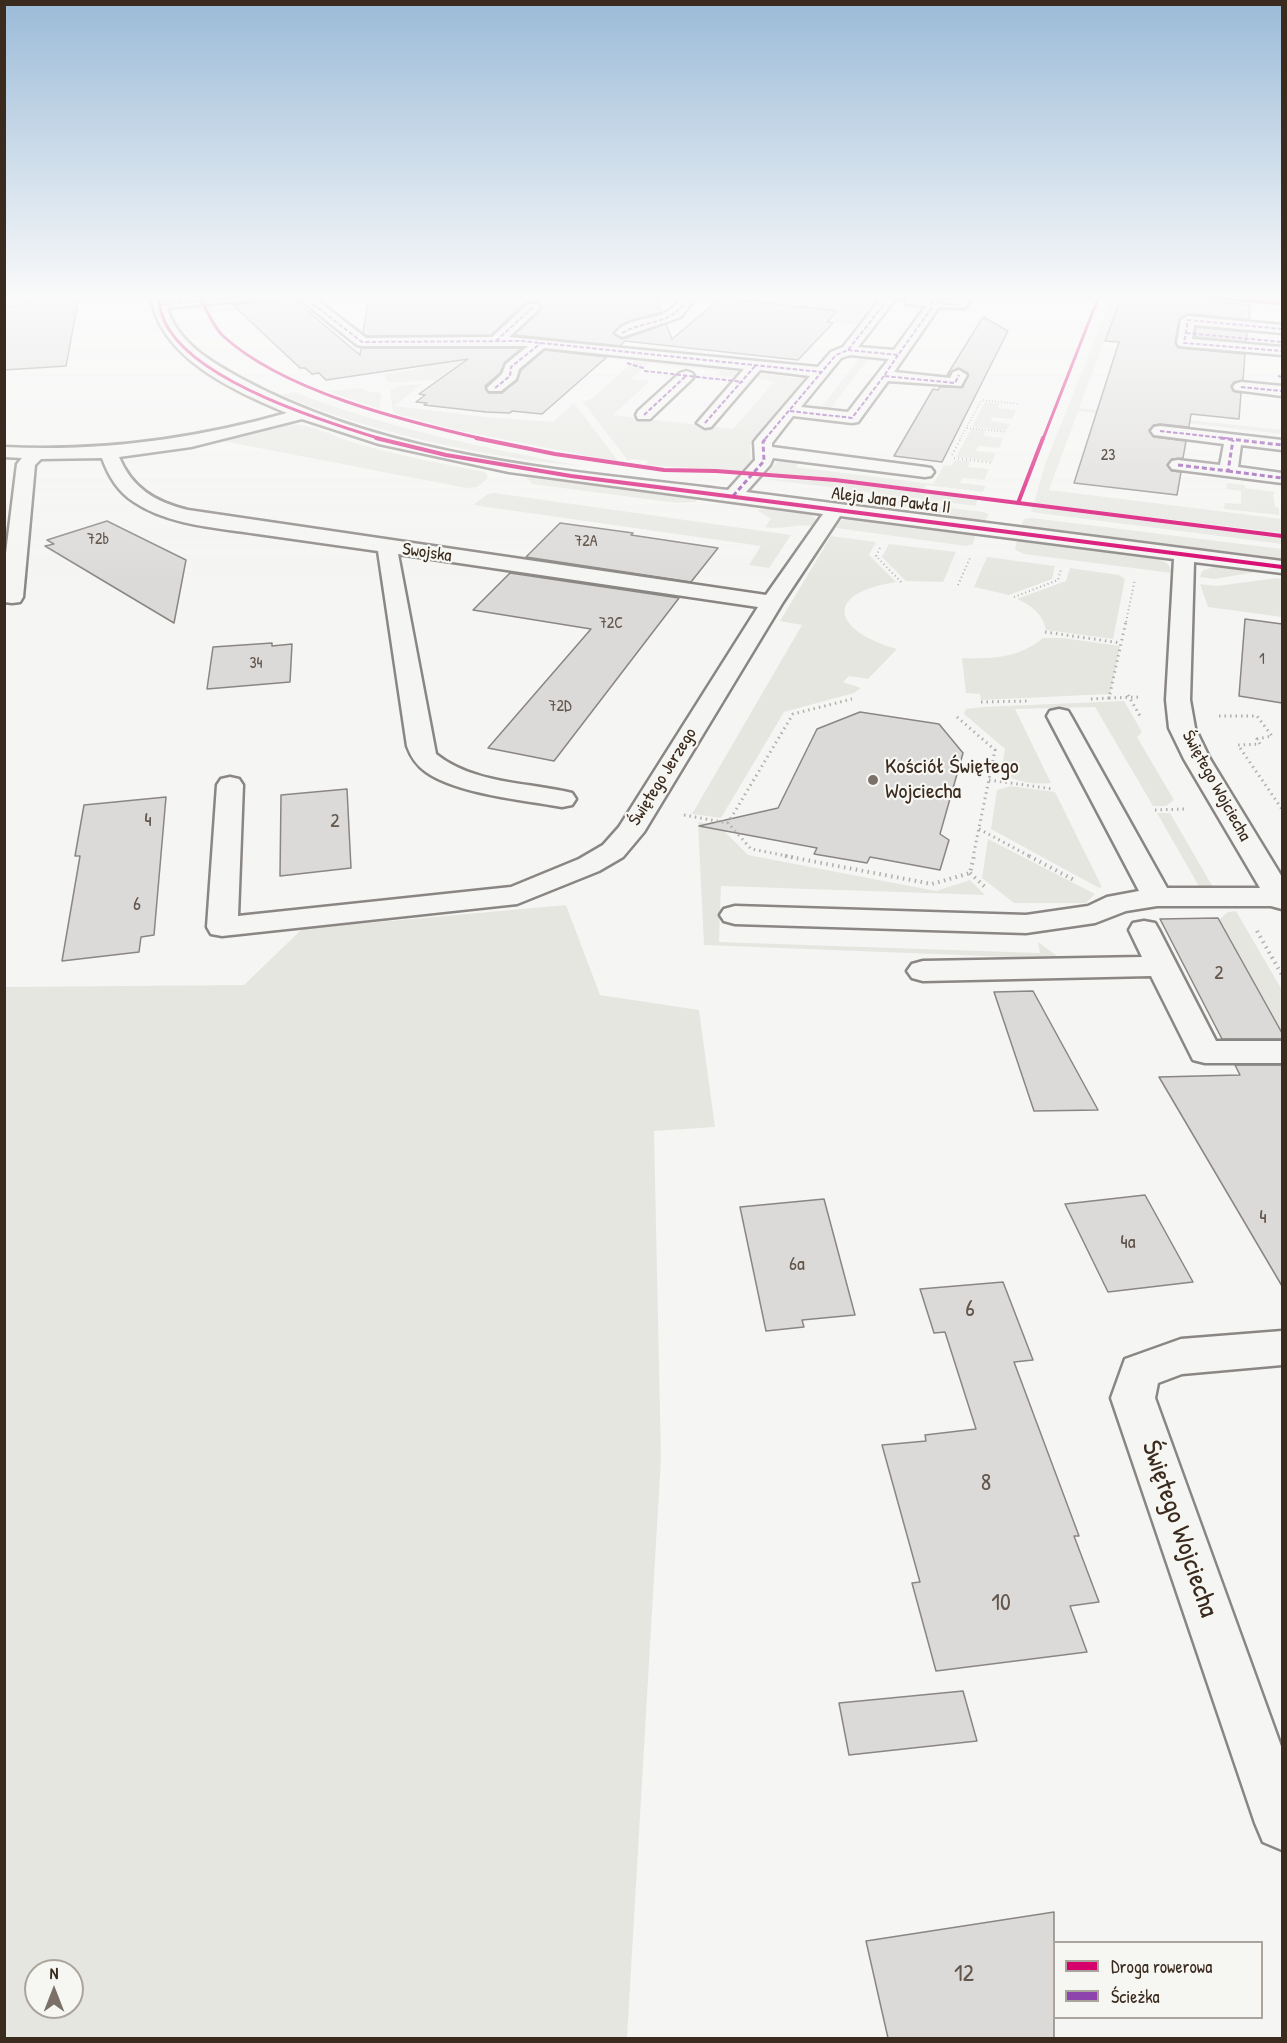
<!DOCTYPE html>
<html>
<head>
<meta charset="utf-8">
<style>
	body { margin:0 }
	#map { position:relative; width:1287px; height:2043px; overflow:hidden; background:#f5f5f3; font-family:"Patrick Hand",sans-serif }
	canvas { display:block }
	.frame { position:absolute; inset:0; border:6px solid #3b2a1e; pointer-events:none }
	.legend { position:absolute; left:1053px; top:1941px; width:210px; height:78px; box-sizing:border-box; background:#f6f6f2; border:2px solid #aba49d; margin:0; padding:8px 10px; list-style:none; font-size:18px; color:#3b2a1e }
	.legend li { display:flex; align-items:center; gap:12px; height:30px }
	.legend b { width:30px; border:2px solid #aba49d }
	.north { position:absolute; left:24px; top:1959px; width:60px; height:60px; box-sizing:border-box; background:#f6f6f2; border:2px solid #aba49d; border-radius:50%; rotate:0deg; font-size:16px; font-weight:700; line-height:24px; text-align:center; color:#3b2a1e }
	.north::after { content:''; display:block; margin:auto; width:21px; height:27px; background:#7c7169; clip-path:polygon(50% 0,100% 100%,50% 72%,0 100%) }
</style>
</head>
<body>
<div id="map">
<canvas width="1287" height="2043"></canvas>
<div class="frame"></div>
<ul class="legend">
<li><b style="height:8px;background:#d6006c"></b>Droga rowerowa</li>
<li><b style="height:8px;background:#8e44ad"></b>Ścieżka</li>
</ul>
<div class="north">N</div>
</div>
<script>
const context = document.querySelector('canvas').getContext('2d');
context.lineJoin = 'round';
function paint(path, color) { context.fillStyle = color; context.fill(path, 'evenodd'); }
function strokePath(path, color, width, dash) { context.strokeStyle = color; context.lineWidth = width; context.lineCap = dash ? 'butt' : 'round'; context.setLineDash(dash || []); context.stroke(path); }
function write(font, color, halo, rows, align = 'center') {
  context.font = font + ' "Patrick Hand",sans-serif'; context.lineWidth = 4.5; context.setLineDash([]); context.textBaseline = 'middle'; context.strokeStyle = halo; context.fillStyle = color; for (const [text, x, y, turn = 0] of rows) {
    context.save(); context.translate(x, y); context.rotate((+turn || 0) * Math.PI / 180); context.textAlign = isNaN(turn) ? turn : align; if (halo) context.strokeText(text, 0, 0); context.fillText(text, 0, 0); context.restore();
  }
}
paint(new Path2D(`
	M 804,296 L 866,298 L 875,301 L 877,304 L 859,325 L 827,322 L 800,308 L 801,306 L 794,305 Z
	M 1112,296 L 1121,296 L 1079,408 L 1282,430 L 1282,434 L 1078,411 L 1049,490 L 1282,519 L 1282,533 L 1034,503 L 1045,464 Z
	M 439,345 L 491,368 L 474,385 L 425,380 L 395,383 L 387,381 L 384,374 L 423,368 L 420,349 Z
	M 860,357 L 869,358 L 831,408 L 848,411 L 842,412 L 803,407 L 821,408 Z
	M 635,360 L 741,372 C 735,378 726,377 718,376 L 721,371 L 649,363 L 631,379 L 650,381 L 613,415 L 733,429 L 774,382 L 756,378 L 754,377 L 756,373 L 799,378 L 803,374 L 807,378 L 750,444 L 751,461 L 741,471 L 645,465 L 648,461 L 631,459 L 628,461 L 583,402 L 593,398 Z
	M 422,384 L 394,406 L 485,417 L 553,422 L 574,403 L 619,462 L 456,430 L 393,413 L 390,391 L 398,386 Z
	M 363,388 L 366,391 L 381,393 L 380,409 L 327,391 Z
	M 294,392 C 387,428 484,448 582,466 C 486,458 369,432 281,395 Z
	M 985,402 L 999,403 L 998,408 L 1016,410 L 1012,419 L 992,417 L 991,421 L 1010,424 L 1006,431 L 972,427 Z
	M 289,424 C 313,424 336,438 359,444 C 401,456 443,464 486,472 L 488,478 L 477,487 L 466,488 L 223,441 Z
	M 971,429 L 985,431 L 984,436 L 1003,438 L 999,448 L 978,446 L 976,451 L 996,453 L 992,462 L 956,457 Z
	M 787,460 L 800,460 L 796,467 L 933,484 L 944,465 L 951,466 L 955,460 L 970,461 L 968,467 L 989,469 L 984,480 L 962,478 L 960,483 L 986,486 L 983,492 L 926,485 L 924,489 L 825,477 L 767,473 L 777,462 Z
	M 526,477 L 685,497 L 696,500 L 696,502 L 677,503 L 532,484 Z
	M 765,479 L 824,481 L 978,500 L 975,506 Z
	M 1227,483 L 1245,485 L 1245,488 L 1276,492 L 1273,494 L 1275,507 L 1279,508 L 1279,515 L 1224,509 L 1225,503 L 1241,504 L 1241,491 L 1226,489 Z
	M 495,493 L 791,535 L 769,568 L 749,565 L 761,546 L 473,505 L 488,494 Z
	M 898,501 L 983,512 L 989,514 L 985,521 L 975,520 L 896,505 Z
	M 1032,507 L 1282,538 L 1282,544 L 1031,512 Z
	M 776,508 L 810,513 L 816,519 L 812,526 C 795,524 781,530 765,527 L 771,519 L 757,510 Z
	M 850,518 L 857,518 L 976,534 L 973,544 L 966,546 L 836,528 L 840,521 Z
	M 1032,518 L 1282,549 L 1282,560 L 1021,526 L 1024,519 Z
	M 831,536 L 876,542 L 869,555 L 896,582 C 821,594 834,631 897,649 L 868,679 L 849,676 L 843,682 L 861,688 L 854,693 L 784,712 L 721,818 L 692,814 L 802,625 L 780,621 Z
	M 1017,539 L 1149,557 C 1160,559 1170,561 1172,573 L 1024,554 L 1015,550 Z
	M 889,544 L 956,552 L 943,582 L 906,581 L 882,557 Z
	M 987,557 L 1055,566 L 1052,579 L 1009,595 L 974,587 Z
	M 1216,566 L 1262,571 L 1214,579 L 1200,577 L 1202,571 Z
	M 1070,568 L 1119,575 L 1125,579 L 1113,639 L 1046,630 C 1043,614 1031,605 1017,599 L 1066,581 Z
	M 1277,578 L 1282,579 L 1282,617 L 1208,607 L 1200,584 L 1217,586 Z
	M 1043,638 L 1063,638 L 1120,646 L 1110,694 L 981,700 L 980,694 L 966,693 L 962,658 C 993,659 1019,658 1043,638 Z
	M 1124,701 L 1142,732 L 1137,737 L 1174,800 L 1166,806 L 1153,806 L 1095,707 L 1015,709 L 1051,783 C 1034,785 1016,782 1001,773 L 1005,749 L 964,714 L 966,709 L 982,707 Z
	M 1011,786 L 1055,792 L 1102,887 L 1099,888 L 991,829 L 997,790 Z
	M 1157,813 L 1170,813 L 1214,889 L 1201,890 Z
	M 698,822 L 719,826 L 748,855 L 936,891 L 970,880 L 985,895 L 721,886 L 719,942 L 1040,953 L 1038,942 L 1061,959 L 704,945 Z
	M 988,839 L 1095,894 L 1086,903 L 1014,903 L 982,878 Z
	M 566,905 L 600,995 L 699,1010 L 715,1127 L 654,1131 L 661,1458 L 627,2038 L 5,2038 L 5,987 L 244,985 L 302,929 ZM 36,1971 L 72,1971 L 72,2007 L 36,2007 Z
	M 1236,911 L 1282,990 L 1282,1041 L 1223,1041 L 1212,1020 L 1274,1018 L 1219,920 L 1228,912 Z`), '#e6e6e1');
const building = new Path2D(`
	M 31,296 L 79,296 L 66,366 L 4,370 L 4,306 L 25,305 Z
	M 369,296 L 655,296 L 661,312 L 621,325 L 613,333 L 623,339 L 666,324 L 672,339 L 721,298 L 837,311 L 827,322 L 833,323 L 798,360 L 625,341 L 620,346 L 514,335 L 540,311 L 542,306 L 538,302 L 526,302 L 491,335 L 367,336 L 363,333 Z
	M 1122,296 L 1149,296 L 1250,305 L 1249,320 L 1188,314 L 1179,320 L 1175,343 L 1179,348 L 1245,354 L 1243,380 L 1234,382 L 1231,386 L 1233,391 L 1241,393 L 1239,419 L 1191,414 L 1189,427 L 1160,424 L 1154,425 L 1149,430 L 1154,437 L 1186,441 L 1183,458 L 1172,459 L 1167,465 L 1172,471 L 1181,472 L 1177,495 L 1074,483 L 1119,342 L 1105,341 Z
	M 292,298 L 360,355 L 361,348 L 522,348 L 505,362 L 500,373 L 485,386 L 489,393 L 502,393 L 517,381 L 521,370 L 545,350 L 607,357 L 542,414 L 512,411 L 510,413 L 486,412 L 424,405 L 427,403 L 416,402 L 425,395 L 419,394 L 468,359 L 326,380 L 319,373 L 312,374 L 305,368 L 300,368 L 233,305 Z
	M 983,317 L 1008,331 L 942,462 L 894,456 L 933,389 L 938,390 L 940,387 L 963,387 L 968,373 L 958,368 L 947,375 Z
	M 1196,327 L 1247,332 L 1246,342 L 1195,337 Z
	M 107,521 L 186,560 L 174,623 L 45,546 L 54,544 L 47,540 Z
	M 560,523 L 633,533 L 631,535 L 718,548 L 691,582 L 526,557 Z
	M 510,573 L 679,598 L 554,761 L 488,748 L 591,629 L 473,610 Z
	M 1245,619 L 1282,624 L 1282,703 L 1239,696 Z
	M 272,643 L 272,646 L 292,644 L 290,682 L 207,689 L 213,647 Z
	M 860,712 L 939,724 L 963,753 L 940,834 L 949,840 L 940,870 L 870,857 L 867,863 L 814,854 L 817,848 L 699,826 L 778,808 L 817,729 Z
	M 347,789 L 351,868 L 280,876 L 281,795 Z
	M 166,797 L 154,935 L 141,937 L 139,952 L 62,961 L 80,856 L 75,856 L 84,805 Z
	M 1218,918 L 1282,1033 L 1282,1039 L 1222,1039 L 1160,919 Z
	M 1033,991 L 1098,1110 L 1034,1111 L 994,992 Z
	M 1235,1065 L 1282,1065 L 1282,1286 L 1159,1077 L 1240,1075 Z
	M 1145,1195 L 1193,1282 L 1108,1292 L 1065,1204 Z
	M 824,1199 L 855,1315 L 802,1320 L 804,1327 L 766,1331 L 740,1207 Z
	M 1003,1282 L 1033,1360 L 1014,1362 L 1079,1536 L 1074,1536 L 1099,1602 L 1070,1606 L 1087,1652 L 936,1671 L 912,1583 L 920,1582 L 882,1445 L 926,1441 L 925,1435 L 976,1429 L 945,1332 L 934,1333 L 920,1289 Z
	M 963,1691 L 977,1741 L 849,1755 L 839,1703 Z
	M 1054,1912 L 1054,2038 L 888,2038 L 866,1941 Z`);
paint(building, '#dbdad8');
strokePath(building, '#8a8683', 1.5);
const minor = new Path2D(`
	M 151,296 L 165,296 L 165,300 L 205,296 L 256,296 L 249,300 L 167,308 C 178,344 213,363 244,380 C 391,459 565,470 728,490 L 755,460 L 754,442 L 757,438 L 810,376 L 760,370 L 711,427 L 705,428 L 697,423 L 744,369 L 544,348 L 519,369 L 516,379 L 501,391 L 489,391 L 487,388 L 502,374 L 506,364 L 528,346 L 362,346 L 357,345 L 296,296 L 312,296 L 366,338 L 492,337 L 528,304 L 538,304 L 540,307 L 538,310 L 509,337 L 818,367 L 831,352 L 843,347 L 883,296 L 896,298 L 858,347 L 894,350 L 926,306 L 907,304 L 905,301 L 907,298 L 956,301 L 959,296 L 973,296 L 965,308 L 939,307 L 894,372 L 950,378 L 953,372 L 959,370 L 967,375 L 961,386 L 888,381 L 858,422 L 852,423 L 793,416 L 772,443 L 772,447 L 925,467 L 931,468 L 934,472 L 931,476 L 925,477 L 773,458 L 770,465 L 746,492 L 1282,561 L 1282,573 L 1194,562 L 1190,700 L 1195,728 L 1210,759 L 1282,877 L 1282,909 L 1271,906 L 1157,906 L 1126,911 L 1095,923 L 1026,933 L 735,924 L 724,921 L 720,915 L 724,909 L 735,906 L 1026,915 L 1088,906 L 1107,897 L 1139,891 L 1047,716 L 1050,711 L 1059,709 L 1068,711 L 1071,716 L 1167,888 L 1260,888 L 1184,759 L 1169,728 L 1166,700 L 1174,559 L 840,516 L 783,602 L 644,832 L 623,857 L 599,871 L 517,904 L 222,936 L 211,934 L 207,927 L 217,785 L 221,779 L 230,777 L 239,779 L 243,785 L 238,916 L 511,887 L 579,859 L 603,845 L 619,827 L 758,607 L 398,554 L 436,754 C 473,784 527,782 572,793 L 576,799 L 572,805 L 562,807 C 524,800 457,794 426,772 C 416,765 411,757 407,746 L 378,551 C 338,545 298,540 258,534 C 218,528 168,525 134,502 C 118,492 108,475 102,458 L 41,459 L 35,465 L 23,597 L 20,602 L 12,603 L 4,602 L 4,569 L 17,464 L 22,458 L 4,457 L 4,447 C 102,452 194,439 287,413 C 235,391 159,358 151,296 ZM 850,355 L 889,359 L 848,412 L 801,407 L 841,358 ZM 302,419 L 379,444 L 509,472 L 823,514 L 766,595 L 188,510 C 155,502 132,488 119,457 L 191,447 Z
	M 682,296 L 696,296 L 681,317 L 622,337 L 615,333 C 634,311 665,327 682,296 Z
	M 1188,316 L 1282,325 L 1282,333 L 1194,325 L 1192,339 L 1282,347 L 1282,355 L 1179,346 L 1177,343 L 1181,320 Z
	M 686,371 L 692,373 L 694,376 L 692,379 L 650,419 L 638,419 L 636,415 L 638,411 L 680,373 Z
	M 1241,382 L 1282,386 L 1282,396 L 1235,390 L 1233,387 L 1235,384 Z
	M 1160,426 L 1282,440 L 1282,450 L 1241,445 L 1238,467 L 1282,473 L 1282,483 L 1172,469 L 1169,465 L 1172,461 L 1178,460 L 1220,465 L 1224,444 L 1154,435 L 1151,431 L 1154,427 Z
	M 1144,921 L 1155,923 L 1159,930 L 1216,1041 L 1282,1041 L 1282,1063 L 1205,1063 L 1193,1060 L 1151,976 L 923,981 L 912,978 L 907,971 L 912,964 L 923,961 L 1142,957 L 1129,930 L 1133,923 Z
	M 1282,1331 L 1282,1365 L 1182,1374 L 1158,1383 L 1155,1398 L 1282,1749 L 1282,1850 L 1263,1842 L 1255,1823 L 1111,1398 L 1125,1359 L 1181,1339 Z`);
strokePath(minor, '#8a8683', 5);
strokePath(new Path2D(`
	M 983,400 L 1019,404
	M 967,428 L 1006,432
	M 960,439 L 981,401`), '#b2b0ae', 1.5, [1, 2]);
strokePath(new Path2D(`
	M 952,455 L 961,438
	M 954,458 L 992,463
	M 880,548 L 876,556 L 901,582
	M 958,585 L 970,558
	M 1014,597 L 1058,580 L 1061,569
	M 1126,622 L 1135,579`), '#b2b0ae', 2, [1, 3]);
strokePath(new Path2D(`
	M 1045,632 L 1121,643
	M 1128,695 L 1140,716
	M 1109,698 L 1141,697
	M 1091,699 L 1109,698 L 1126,621
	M 981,702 L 1027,701
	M 1219,716 L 1257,716 L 1272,736 L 1257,739 L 1260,744 L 1238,745 L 1282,809
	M 957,717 L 995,750 L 973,857
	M 989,780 L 1053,789
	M 1155,810 L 1184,809
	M 684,815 L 728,823
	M 979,829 L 1031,857
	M 793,857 L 751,849 L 728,823 L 793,714 L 852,699`), '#b2b0ae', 3, [1.5, 4]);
strokePath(new Path2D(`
	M 785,856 L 932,884 L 970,873 L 974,856
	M 1029,856 L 1076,881
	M 970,873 L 985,887
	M 1257,931 L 1282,975`), '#b2b0ae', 4, [1.5, 4.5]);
paint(minor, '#f5f5f3');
strokePath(new Path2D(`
	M 303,296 L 362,342 L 522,341 L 821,372
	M 865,296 L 960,305 L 966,296
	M 158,305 L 249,296
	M 1282,329 L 1188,320 L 1184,343 L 1282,351
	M 622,333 C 649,318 672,327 689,296
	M 1186,333 L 1282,342
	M 496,341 L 533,307
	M 848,350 L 898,355 L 933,306
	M 898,355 L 884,376 L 955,383 L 959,375
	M 627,363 L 643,368 L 645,371 L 743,382
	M 1278,376 L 1282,377
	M 1241,387 L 1282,391
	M 495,388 L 510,376 L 511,367 L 541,343
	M 790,411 L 852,418 L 884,376
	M 644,415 L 686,376
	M 705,423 L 756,365
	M 1160,431 L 1233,439
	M 765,439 L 836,355 L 848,350 L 889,298`), '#8e44ad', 2, [4.5, 2]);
strokePath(new Path2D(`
	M 1220,438 L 1282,445
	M 1178,465 L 1228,471 L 1233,440
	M 1228,471 L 1282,478
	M 733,496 L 764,461 L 763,442 L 766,438`), '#8e44ad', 3, [5, 3]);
strokePath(new Path2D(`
	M 158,296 C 160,309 162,320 170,331 C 205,384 322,421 381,439
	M 199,296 C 206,308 213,326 222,335 C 282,391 404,421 483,439
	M 1196,296 L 1282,304
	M 1043,439 L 1099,296`), '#d6006c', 3);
strokePath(new Path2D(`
	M 376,438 L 446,455 L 571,476 L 1282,567
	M 476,438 L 555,454 L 664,470 L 716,471 L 835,480 L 1282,536
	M 1018,503 L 1043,438`), '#d6006c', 4);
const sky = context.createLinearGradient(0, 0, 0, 582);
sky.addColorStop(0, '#9bbbd8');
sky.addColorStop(0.51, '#fafafa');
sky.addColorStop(1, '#fafafa00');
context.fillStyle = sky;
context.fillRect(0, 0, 1287, 582);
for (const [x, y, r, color] of [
	[873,780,6,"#7c7169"]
]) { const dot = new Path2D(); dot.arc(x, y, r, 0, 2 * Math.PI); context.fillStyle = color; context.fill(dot); strokePath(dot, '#f6f6f2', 2); }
write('16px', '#63564c', null, [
	["23",1108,456],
	["72b",98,540],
	["72A",586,542],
	["72C",611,624],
	["1",1262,660],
	["34",256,664],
	["72D",560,707]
]);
write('18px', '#3b2a1e', '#f6f6f2', [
	["Aleja Jana Pawła II",891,501,7],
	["Swojska",427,553,8],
	["Świętego Jerzego",663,777,-58],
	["Świętego Wojciecha",1216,786,61]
]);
write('20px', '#63564c', null, [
	["4",148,821],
	["2",335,822],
	["6",137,905],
	["2",1219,974],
	["4",1263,1218],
	["4a",1128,1243],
	["6a",797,1265]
]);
write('22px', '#3b2a1e', '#f6f6f2', [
	["Kościół Świętego",885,767],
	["Wojciecha",885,792]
], 'left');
write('24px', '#63564c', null, [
	["6",970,1310],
	["8",986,1484],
	["10",1001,1604],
	["12",964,1975]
]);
write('27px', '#3b2a1e', '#f6f6f2', [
	["Świętego Wojciecha",1179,1529,71]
]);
</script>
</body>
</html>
